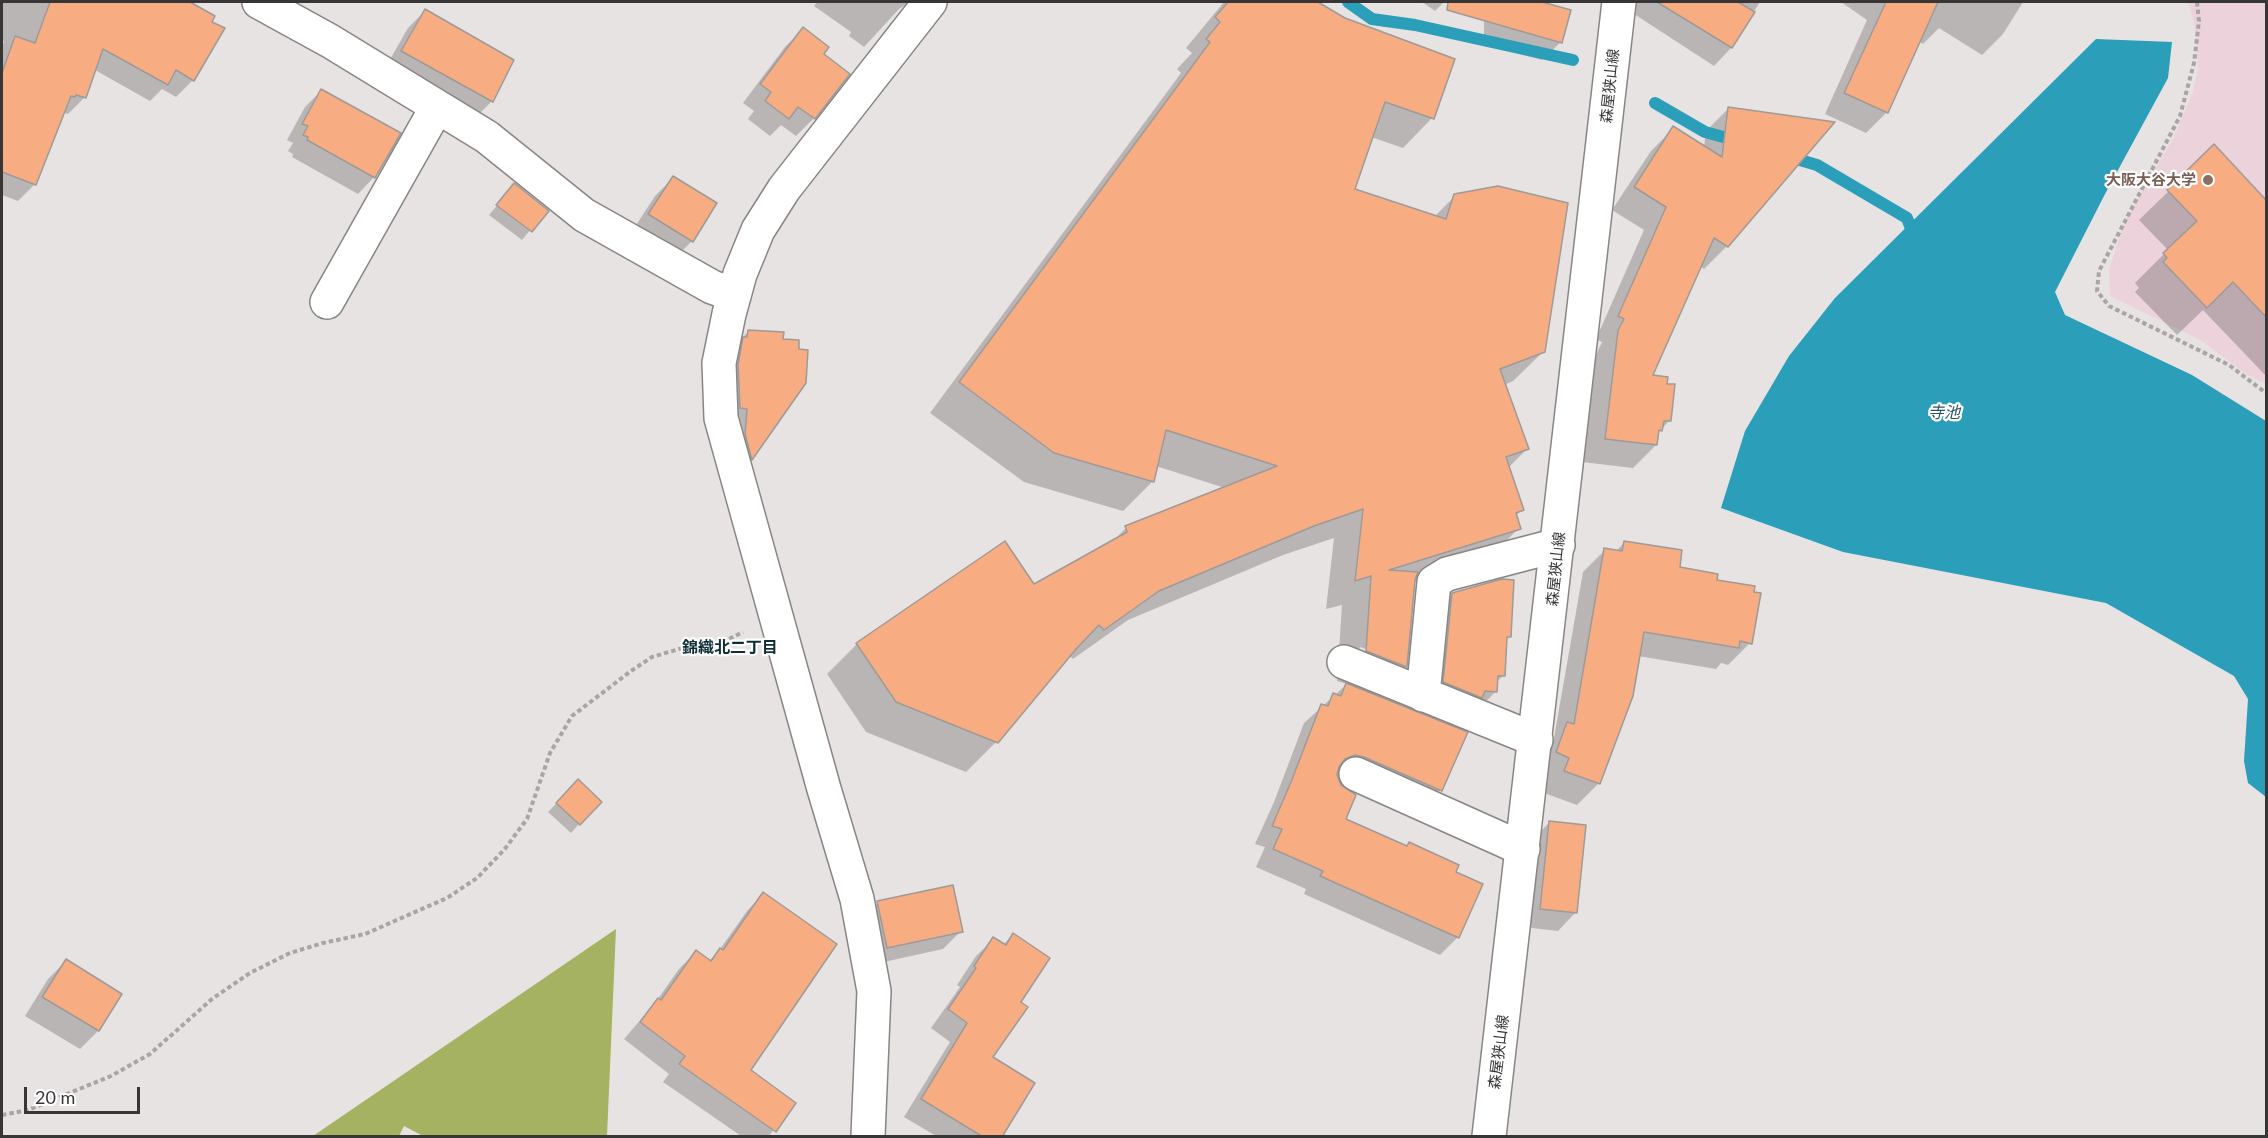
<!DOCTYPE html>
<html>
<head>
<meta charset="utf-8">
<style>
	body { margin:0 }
	#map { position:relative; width:2268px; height:1138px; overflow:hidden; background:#e7e3e2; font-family:Lato,sans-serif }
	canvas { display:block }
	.frame { position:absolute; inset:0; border:3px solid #373535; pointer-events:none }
	.scale { position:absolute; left:24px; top:1087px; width:116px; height:27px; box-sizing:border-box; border:3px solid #373535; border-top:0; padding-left:8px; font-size:18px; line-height:21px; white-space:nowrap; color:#373535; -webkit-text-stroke:4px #fff; paint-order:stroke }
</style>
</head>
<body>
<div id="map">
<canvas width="2268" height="1138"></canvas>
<div class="frame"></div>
<div class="scale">20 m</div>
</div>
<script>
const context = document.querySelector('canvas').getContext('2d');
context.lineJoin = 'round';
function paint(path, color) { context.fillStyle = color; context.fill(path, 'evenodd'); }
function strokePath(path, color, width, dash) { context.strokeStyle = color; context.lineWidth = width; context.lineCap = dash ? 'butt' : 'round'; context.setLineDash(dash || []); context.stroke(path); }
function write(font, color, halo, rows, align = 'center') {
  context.font = font + ' Lato,"Noto Sans JP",sans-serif'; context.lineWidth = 4.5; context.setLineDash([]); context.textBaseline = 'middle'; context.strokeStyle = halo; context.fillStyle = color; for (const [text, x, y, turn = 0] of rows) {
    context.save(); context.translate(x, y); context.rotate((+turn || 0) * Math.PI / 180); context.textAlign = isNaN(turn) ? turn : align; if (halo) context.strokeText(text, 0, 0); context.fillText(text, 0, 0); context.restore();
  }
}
paint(new Path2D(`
	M 2188,2 L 2266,2 L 2266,384 L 2246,374 L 2202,341 L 2110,296 L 2109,270 L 2123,225 L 2175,135 L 2193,91 L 2198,69 L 2194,22 Z`), '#ecd3db');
paint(new Path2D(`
	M 616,929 L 607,1136 L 423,1136 L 404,1126 L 399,1136 L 313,1136 Z`), '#a5b262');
paint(new Path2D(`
	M 2096,39 L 2172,42 L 2168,78 L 2105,194 L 2055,292 L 2065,315 L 2192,375 L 2266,421 L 2266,797 L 2248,783 L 2244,761 L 2248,699 L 2234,676 L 2106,603 L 1843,552 L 1721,508 L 1745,431 L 1789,356 L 1835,298 Z`), '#2b9eb9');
paint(new Path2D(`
	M 2,2 L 187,2 L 208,14 L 193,80 L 176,97 L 162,89 L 150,101 L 95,70 L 85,97 L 68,114 L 63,112 L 35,184 L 18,201 L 2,195 L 2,47 L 4,41 L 2,40 Z
	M 817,2 L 909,2 L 899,9 L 864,47 L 849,36 L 851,32 L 814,6 Z
	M 1224,2 L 1315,2 L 1344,20 L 1432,118 L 1403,148 L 1371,137 L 1353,190 L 1434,217 L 1455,196 L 1544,351 L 1513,381 L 1504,385 L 1527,449 L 1508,468 L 1522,510 L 1515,516 L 1519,528 L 1489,558 L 1414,582 L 1405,667 L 1375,697 L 1466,733 L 1440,790 L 1422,808 L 1345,774 L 1336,773 L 1344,820 L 1454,873 L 1458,937 L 1440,955 L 1304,894 L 1306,889 L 1256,867 L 1265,847 L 1255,844 L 1274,802 L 1304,723 L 1347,684 L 1337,681 L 1342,605 L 1326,609 L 1334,538 L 1283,555 L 1128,620 L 1073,659 L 1069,655 L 996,742 L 966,772 L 866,732 L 827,674 L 857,644 L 1004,543 L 1033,586 L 1111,543 L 1126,528 L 1225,488 L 1156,466 L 1153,481 L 1123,511 L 1024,482 L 930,413 L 1181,73 L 1177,69 L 1192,53 L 1186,48 ZM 1360,647 L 1382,655 L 1382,659 L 1359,649 Z
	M 1422,2 L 1444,2 L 1435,11 Z
	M 1493,2 L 1536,2 L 1570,11 L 1561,42 L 1542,60 L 1484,44 L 1484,10 Z
	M 1634,2 L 1760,2 L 1730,49 L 1714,66 L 1628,10 Z
	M 1841,2 L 2023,2 L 2003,34 L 1982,55 L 1939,28 L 1923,44 L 1918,41 L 1887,112 L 1866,133 L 1825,114 L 1867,20 Z
	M 425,11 L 492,101 L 475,118 L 385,68 L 408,28 Z
	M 803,29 L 822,55 L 814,118 L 796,136 L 781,125 L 770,136 L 748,119 L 754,111 L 743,103 L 785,47 Z
	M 321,91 L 399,134 L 374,177 L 358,194 L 292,157 L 293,154 L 288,151 L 293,143 L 287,140 L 305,107 Z
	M 1729,108 L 1727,246 L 1704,269 L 1700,266 L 1651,377 L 1669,421 L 1657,434 L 1656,445 L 1633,468 L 1582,462 L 1596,355 L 1602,342 L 1596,339 L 1644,230 L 1612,210 L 1651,151 L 1674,128 L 1704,147 L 1706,131 Z
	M 2214,147 L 2266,202 L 2266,376 L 2203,310 L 2177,335 L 2135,292 L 2139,288 L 2135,283 L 2168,250 L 2139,220 Z
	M 673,178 L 692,241 L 674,259 L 631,233 L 655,196 Z
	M 514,185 L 546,211 L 522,240 L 489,215 Z
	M 748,332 L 781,340 L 798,350 L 804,383 L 751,459 L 735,474 L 732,348 Z
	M 1624,543 L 1679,568 L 1715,581 L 1750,643 L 1728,665 L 1721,663 L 1716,669 L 1638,656 L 1599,783 L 1577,805 L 1544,793 L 1548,780 L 1535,774 L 1546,746 L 1554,738 L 1583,572 L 1605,550 L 1615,552 Z
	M 1453,594 L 1509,637 L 1506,640 L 1504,675 L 1496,682 L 1496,691 L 1479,709 L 1426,699 L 1435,612 Z
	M 578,781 L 579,824 L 571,833 L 548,812 Z
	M 1549,823 L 1576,912 L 1558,931 L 1523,927 L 1531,841 Z
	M 763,894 L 749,1070 L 794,1103 L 769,1136 L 741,1136 L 663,1082 L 669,1074 L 624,1039 L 655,1003 L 679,969 L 696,952 L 709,961 L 718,952 L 747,911 Z
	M 878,903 L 961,931 L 943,949 L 870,965 L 860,921 Z
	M 1013,935 L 1019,1002 L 991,1058 L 1000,1136 L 936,1136 L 904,1117 L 950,1042 L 931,1028 L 960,987 L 957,985 L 976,956 L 994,939 L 1003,945 Z
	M 66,961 L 120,995 L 98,1031 L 80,1049 L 25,1016 L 48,979 Z`), '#0003');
strokePath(new Path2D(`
	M 1348,2 L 1372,19 L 1415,25 L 1573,60
	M 1655,103 L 1705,132 L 1738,141
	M 1786,156 L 1817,165 L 1907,218 L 1914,237`), '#2b9eb9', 12);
const building = new Path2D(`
	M 50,2 L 190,2 L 215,16 L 212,22 L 225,28 L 194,81 L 176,70 L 168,85 L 103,49 L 86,98 L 76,95 L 75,97 L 71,96 L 36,185 L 2,172 L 2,73 L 15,36 L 35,43 Z
	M 1228,2 L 1318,2 L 1345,18 L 1455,59 L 1434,119 L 1385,102 L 1355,189 L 1446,219 L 1454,194 L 1498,186 L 1568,203 L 1545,352 L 1500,369 L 1529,449 L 1506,457 L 1524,510 L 1516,513 L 1521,529 L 1389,570 L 1418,572 L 1415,580 L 1407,667 L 1366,651 L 1371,576 L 1355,581 L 1363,509 L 1314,526 L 1159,591 L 1104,630 L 1099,625 L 1077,648 L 998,743 L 896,702 L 856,643 L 1005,541 L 1034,584 L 1127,532 L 1125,526 L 1277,466 L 1166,430 L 1154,482 L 1054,453 L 959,382 L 1210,42 L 1206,39 L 1220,22 L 1215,17 Z
	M 1448,2 L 1542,2 L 1571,10 L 1562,43 L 1447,10 Z
	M 1657,2 L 1738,2 L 1755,12 L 1732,48 Z
	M 1886,2 L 1938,2 L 1888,113 L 1844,93 Z
	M 425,9 L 514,60 L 493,102 L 401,51 Z
	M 803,27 L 829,47 L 824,54 L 850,74 L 815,119 L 798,107 L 789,119 L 765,101 L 771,92 L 760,84 Z
	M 321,89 L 401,133 L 375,178 L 307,140 L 308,137 L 303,135 L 308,126 L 302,124 Z
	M 1728,107 L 1835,122 L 1728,247 L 1714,238 L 1653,375 L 1668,377 L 1667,384 L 1675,384 L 1671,421 L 1664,421 L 1662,431 L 1659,430 L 1657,445 L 1605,439 L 1618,330 L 1624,319 L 1618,316 L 1666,207 L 1634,187 L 1673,126 L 1722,157 Z
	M 2214,144 L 2266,200 L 2266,317 L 2233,282 L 2207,308 L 2163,262 L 2167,258 L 2163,253 L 2197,221 L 2167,190 Z
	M 673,176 L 717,203 L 693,242 L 648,214 Z
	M 514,183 L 549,211 L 532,232 L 496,205 Z
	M 748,330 L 784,332 L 783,339 L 799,340 L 799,349 L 808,350 L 806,383 L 752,460 L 745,434 L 747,409 L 740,408 L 738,365 L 743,337 L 747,337 Z
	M 1624,541 L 1682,550 L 1680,567 L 1718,574 L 1717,580 L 1755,586 L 1754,592 L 1761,593 L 1752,644 L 1740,641 L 1739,648 L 1644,632 L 1633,696 L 1600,784 L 1564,771 L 1569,758 L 1556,752 L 1567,722 L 1574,724 L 1604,548 L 1622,551 Z
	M 1502,579 L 1514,580 L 1511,637 L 1507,637 L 1505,676 L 1498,676 L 1497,692 L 1485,691 L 1482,698 L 1443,682 L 1452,593 Z
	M 1346,683 L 1468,732 L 1442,791 L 1364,757 L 1355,755 L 1345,759 L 1339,767 L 1337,775 L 1341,785 L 1356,795 L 1346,819 L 1407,846 L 1409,842 L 1459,865 L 1456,872 L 1483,884 L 1459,938 L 1320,876 L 1323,871 L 1273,849 L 1282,829 L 1272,826 L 1291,782 L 1321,704 L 1328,706 L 1333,693 L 1341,696 Z
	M 578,779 L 602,802 L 580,825 L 556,803 Z
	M 1549,821 L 1586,825 L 1577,913 L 1540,909 Z
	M 953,885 L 963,932 L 887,948 L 877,901 Z
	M 763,892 L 837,944 L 751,1070 L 796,1103 L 776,1132 L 679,1064 L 685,1056 L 640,1022 L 658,998 L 661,1000 L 696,950 L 711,961 L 720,948 L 723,950 Z
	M 1013,933 L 1050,958 L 1021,1002 L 1028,1007 L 993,1057 L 1035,1083 L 1002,1137 L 983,1137 L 921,1099 L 967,1023 L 948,1009 L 976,968 L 974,966 L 993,937 L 1006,945 Z
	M 66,959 L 122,994 L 99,1031 L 42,997 Z`);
paint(building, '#f7ac82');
strokePath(building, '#9d9a98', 1.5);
const street = new Path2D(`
	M 259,2 L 330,41 L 487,137 L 584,215 L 712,287 L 734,295
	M 327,302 L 437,107
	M 1344,662 L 1536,740
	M 1423,695 L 1434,582 L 1447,574 L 1558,545
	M 1356,774 L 1523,849
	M 868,1136 L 874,991 L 857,899 L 824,789 L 721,418 L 719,363 L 729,314 L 740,274 L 758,230 L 784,189 L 930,2`);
const secondary = new Path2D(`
	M 1489,1136 L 1619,2`);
strokePath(street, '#888583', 36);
strokePath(secondary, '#888583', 36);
strokePath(new Path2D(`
	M 2197,2 L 2199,21 L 2194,63 L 2180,116 L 2099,271 L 2097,291 L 2109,306 L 2229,365 L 2266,393
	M 2,1115 L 28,1110 L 111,1076 L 150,1054 L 212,999 L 250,973 L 290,953 L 323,943 L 365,934 L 447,898 L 477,878 L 504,850 L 527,819 L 550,753 L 572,716 L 631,671 L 652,657 L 679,649 L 719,644 L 743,632`), '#a8a5a4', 4, [4.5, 3]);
strokePath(street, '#fff', 33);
strokePath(secondary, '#fff', 33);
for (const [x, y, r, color] of [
	[2208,180,6,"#8d6e63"]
]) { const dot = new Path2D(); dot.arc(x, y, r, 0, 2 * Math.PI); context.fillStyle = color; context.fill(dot); strokePath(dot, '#fff', 2); }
write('15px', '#373535', '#fff', [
	["森屋狭山線",1610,86,-84],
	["森屋狭山線",1556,569,-84],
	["森屋狭山線",1499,1052,-83]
]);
write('bold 15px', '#785e54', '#fff', [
	["大阪大谷大学",2196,180]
], 'right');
write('italic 16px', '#295763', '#fff', [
	["寺池",1944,413]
]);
write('bold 16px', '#0e2e37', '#fff', [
	["錦織北二丁目",730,648]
]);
</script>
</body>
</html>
